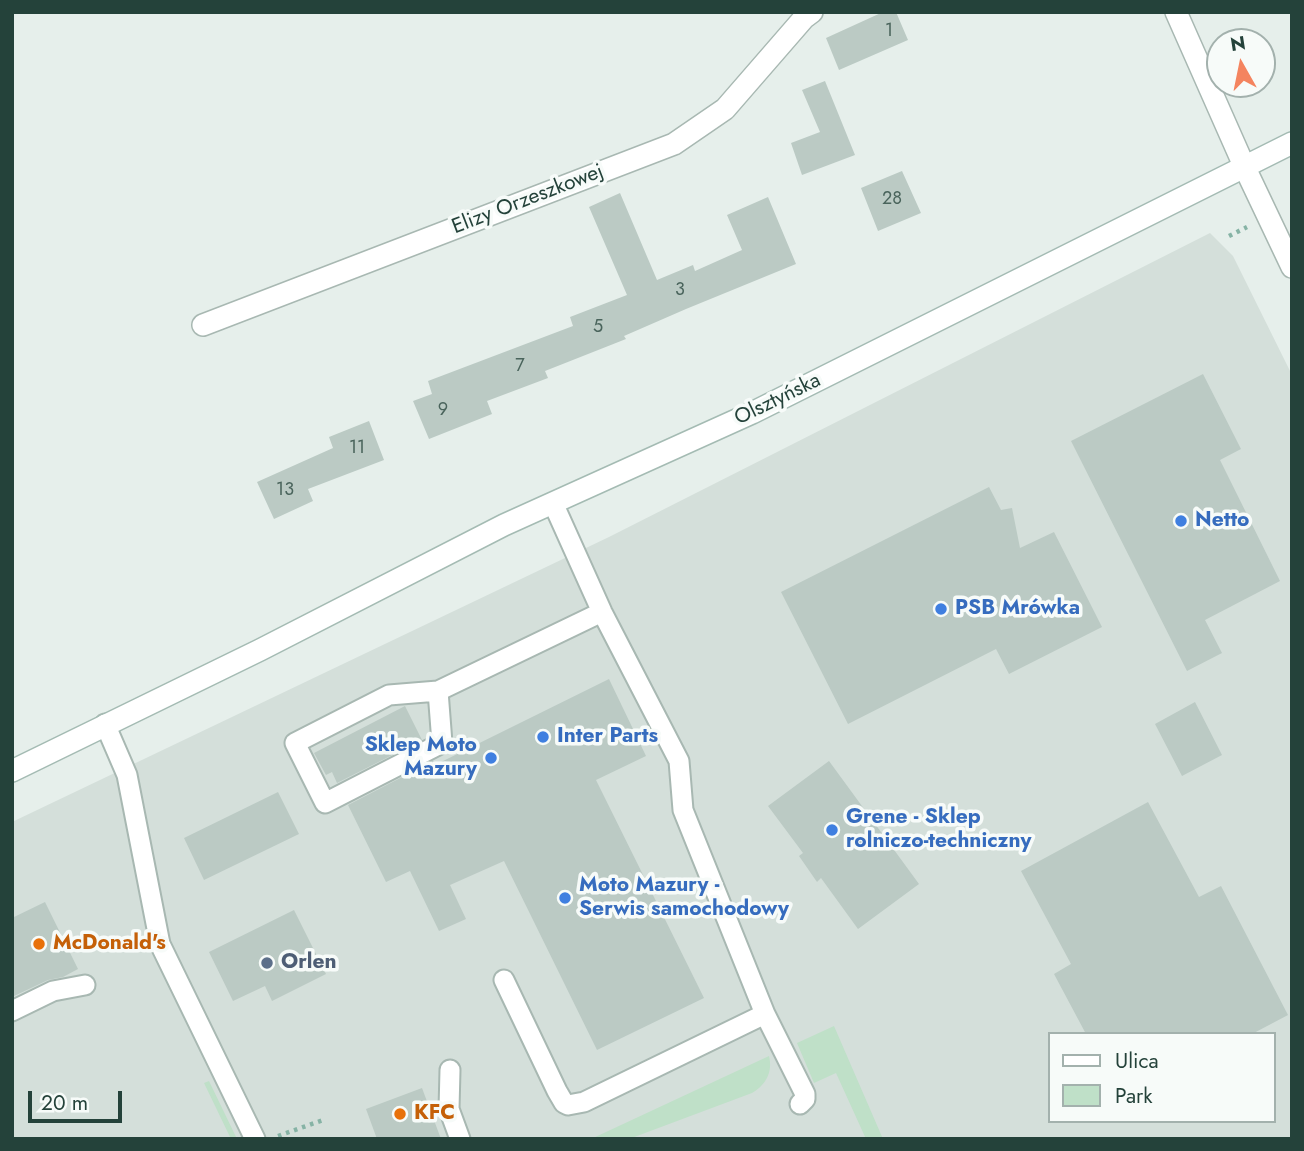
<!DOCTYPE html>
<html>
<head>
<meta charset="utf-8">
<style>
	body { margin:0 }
	#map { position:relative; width:1304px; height:1151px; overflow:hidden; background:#e6efeb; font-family:Jost,sans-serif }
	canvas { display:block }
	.frame { position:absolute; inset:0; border:14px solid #24423a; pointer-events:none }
	.legend { position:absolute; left:1048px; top:1032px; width:228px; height:91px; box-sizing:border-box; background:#f7fbf9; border:2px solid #a3b1ad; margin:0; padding:9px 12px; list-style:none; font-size:21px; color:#24423a }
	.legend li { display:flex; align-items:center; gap:14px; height:35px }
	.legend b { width:35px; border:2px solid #a3b1ad }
	.north { position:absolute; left:1206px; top:28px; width:70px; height:70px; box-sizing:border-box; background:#f7fbf9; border:2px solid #a3b1ad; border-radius:50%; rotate:351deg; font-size:19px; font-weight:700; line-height:28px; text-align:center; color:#24423a }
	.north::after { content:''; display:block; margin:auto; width:24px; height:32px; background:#f4845f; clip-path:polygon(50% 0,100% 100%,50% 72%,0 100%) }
	.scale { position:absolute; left:28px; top:1091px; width:94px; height:32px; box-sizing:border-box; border:4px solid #24423a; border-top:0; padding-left:9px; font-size:21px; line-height:24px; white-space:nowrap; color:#24423a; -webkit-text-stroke:5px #f7fbf9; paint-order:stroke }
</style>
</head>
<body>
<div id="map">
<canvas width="1304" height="1151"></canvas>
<div class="frame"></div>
<ul class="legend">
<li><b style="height:9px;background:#fff"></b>Ulica</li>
<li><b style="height:19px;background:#bfe0c8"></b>Park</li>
</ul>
<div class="north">N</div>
<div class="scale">20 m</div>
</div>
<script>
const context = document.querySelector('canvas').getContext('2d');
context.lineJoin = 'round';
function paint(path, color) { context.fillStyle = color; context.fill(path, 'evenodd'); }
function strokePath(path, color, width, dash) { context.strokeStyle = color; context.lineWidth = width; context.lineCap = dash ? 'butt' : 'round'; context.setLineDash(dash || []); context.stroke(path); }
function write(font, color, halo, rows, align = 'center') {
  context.font = font + ' Jost,sans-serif'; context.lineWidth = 7; context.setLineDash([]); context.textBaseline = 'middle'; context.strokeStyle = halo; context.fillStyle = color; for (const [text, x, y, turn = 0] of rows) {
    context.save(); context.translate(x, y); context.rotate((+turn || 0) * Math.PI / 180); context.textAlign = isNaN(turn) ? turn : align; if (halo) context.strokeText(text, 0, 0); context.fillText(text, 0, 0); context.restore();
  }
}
paint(new Path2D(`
	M 1210,233 L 1233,256 L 1292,375 L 1292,1139 L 12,1139 L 12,822 L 609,537 ZM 1050,1034 L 1274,1034 L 1274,1121 L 1050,1121 Z`), '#d4dfda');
paint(new Path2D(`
	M 834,1026 L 883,1139 L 866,1139 L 836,1073 L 814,1083 L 797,1043 Z
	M 769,1056 C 773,1072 766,1085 752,1093 L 629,1139 L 591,1139 Z
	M 209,1081 L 237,1139 L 231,1139 L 204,1083 Z`), '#bfe0c8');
paint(new Path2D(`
	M 883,12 L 896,12 L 908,40 L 839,70 L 826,38 Z
	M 825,81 L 855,155 L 802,175 L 791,143 L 820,132 L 802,90 Z
	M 902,171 L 921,213 L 878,231 L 861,188 Z
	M 620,193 L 657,280 L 693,265 L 695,271 L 742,250 L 727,215 L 768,197 L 796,264 L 686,309 L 624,336 L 626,339 L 545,371 L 548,378 L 487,401 L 492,414 L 429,439 L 413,401 L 432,394 L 428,381 L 573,326 L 570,317 L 627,295 L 589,207 Z
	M 1203,374 L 1241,449 L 1220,460 L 1280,581 L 1205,620 L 1222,653 L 1187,671 L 1071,441 Z
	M 369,421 L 384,460 L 308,489 L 313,501 L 274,519 L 257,482 L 333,448 L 329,437 Z
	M 989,487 L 1001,510 L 1012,508 L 1020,548 L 1054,532 L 1102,627 L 1009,674 L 996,649 L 848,724 L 781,592 Z
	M 609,679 L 646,756 L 596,780 L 704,998 L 597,1050 L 504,861 L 450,885 L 466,919 L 439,931 L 410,871 L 386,882 L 348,805 L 433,761 L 435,765 Z
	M 1195,702 L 1222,755 L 1182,776 L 1155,724 Z
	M 405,706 L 422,740 L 337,783 L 332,772 L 326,775 L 314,753 Z
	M 829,761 L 919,884 L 858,929 L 821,878 L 817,882 L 799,856 L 803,853 L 768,806 Z
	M 278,792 L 299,834 L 204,880 L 184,838 Z
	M 1148,802 L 1199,897 L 1221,886 L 1288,1015 L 1252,1034 L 1086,1034 L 1054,974 L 1071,964 L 1021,871 Z
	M 45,902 L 78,969 L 63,977 L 48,980 L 12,997 L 12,918 Z
	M 294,910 L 326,974 L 272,1001 L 265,986 L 233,1001 L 209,952 Z
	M 422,1088 L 441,1139 L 377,1139 L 366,1109 Z`), '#bbcac4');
const lane = new Path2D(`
	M 438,691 L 442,743 L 325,803 L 295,743 L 389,695 L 438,691 L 602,612
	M 105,724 L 127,775 L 160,944 L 255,1139
	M 504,980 L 557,1091 L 564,1103 L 568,1105 L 584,1102 L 765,1014 L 683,810 L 679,761 L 602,612 L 553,503
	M 12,1011 L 53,991 L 85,985
	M 765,1014 L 805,1094 L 805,1099 L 800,1104
	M 450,1070 L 449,1109 L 460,1139`);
const street = new Path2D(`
	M 1176,12 L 1245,168 L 1292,267
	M 203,325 L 674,144 L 725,109 L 804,18 L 812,12`);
const secondary = new Path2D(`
	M 12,771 L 260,650 L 504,525 L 752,413 L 1292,143`);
strokePath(lane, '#a8b8b2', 23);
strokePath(street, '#a8b8b2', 24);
strokePath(secondary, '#a4bbb3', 24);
strokePath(new Path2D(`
	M 1229,236 L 1247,227
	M 278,1136 L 323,1120`), '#86b3a5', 4.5, [3.5, 5]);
strokePath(lane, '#fff', 19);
strokePath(street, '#fff', 21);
strokePath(secondary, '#fff', 21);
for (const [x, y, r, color] of [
	[1181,521,7,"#3f7fe0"],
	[941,609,7,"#3f7fe0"],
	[543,737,7,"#3f7fe0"],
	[491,758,7,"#3f7fe0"],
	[832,830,7,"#3f7fe0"],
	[565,898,7,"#3f7fe0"],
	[39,944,7,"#e8710a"],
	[267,963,7,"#5c6f8a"],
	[400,1114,7,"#e8710a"]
]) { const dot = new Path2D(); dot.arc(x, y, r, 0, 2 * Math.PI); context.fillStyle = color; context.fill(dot); strokePath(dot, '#f7fbf9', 2.5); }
write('18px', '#4a645c', null, [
	["1",889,32],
	["28",892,200],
	["3",680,291],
	["5",598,328],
	["7",520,367],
	["9",443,411],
	["11",357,449],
	["13",285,491]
]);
write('21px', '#24423a', '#f7fbf9', [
	["Elizy Orzeszkowej",528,200,-21],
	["Olsztyńska",778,400,-26]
]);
write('bold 21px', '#366cbe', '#f7fbf9', [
	["Netto",1195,521],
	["PSB Mrówka",955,609],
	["Inter Parts",557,737],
	["Sklep Moto",477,746,"right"],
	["Mazury",477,770,"right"],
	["Grene - Sklep",846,818],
	["rolniczo-techniczny",846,842],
	["Moto Mazury -",579,886],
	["Serwis samochodowy",579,910]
], 'left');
write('bold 21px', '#c56008', '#f7fbf9', [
	["McDonald's",53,944],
	["KFC",414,1114]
], 'left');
write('bold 21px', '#4e5e75', '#f7fbf9', [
	["Orlen",281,963]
], 'left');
</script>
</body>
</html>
